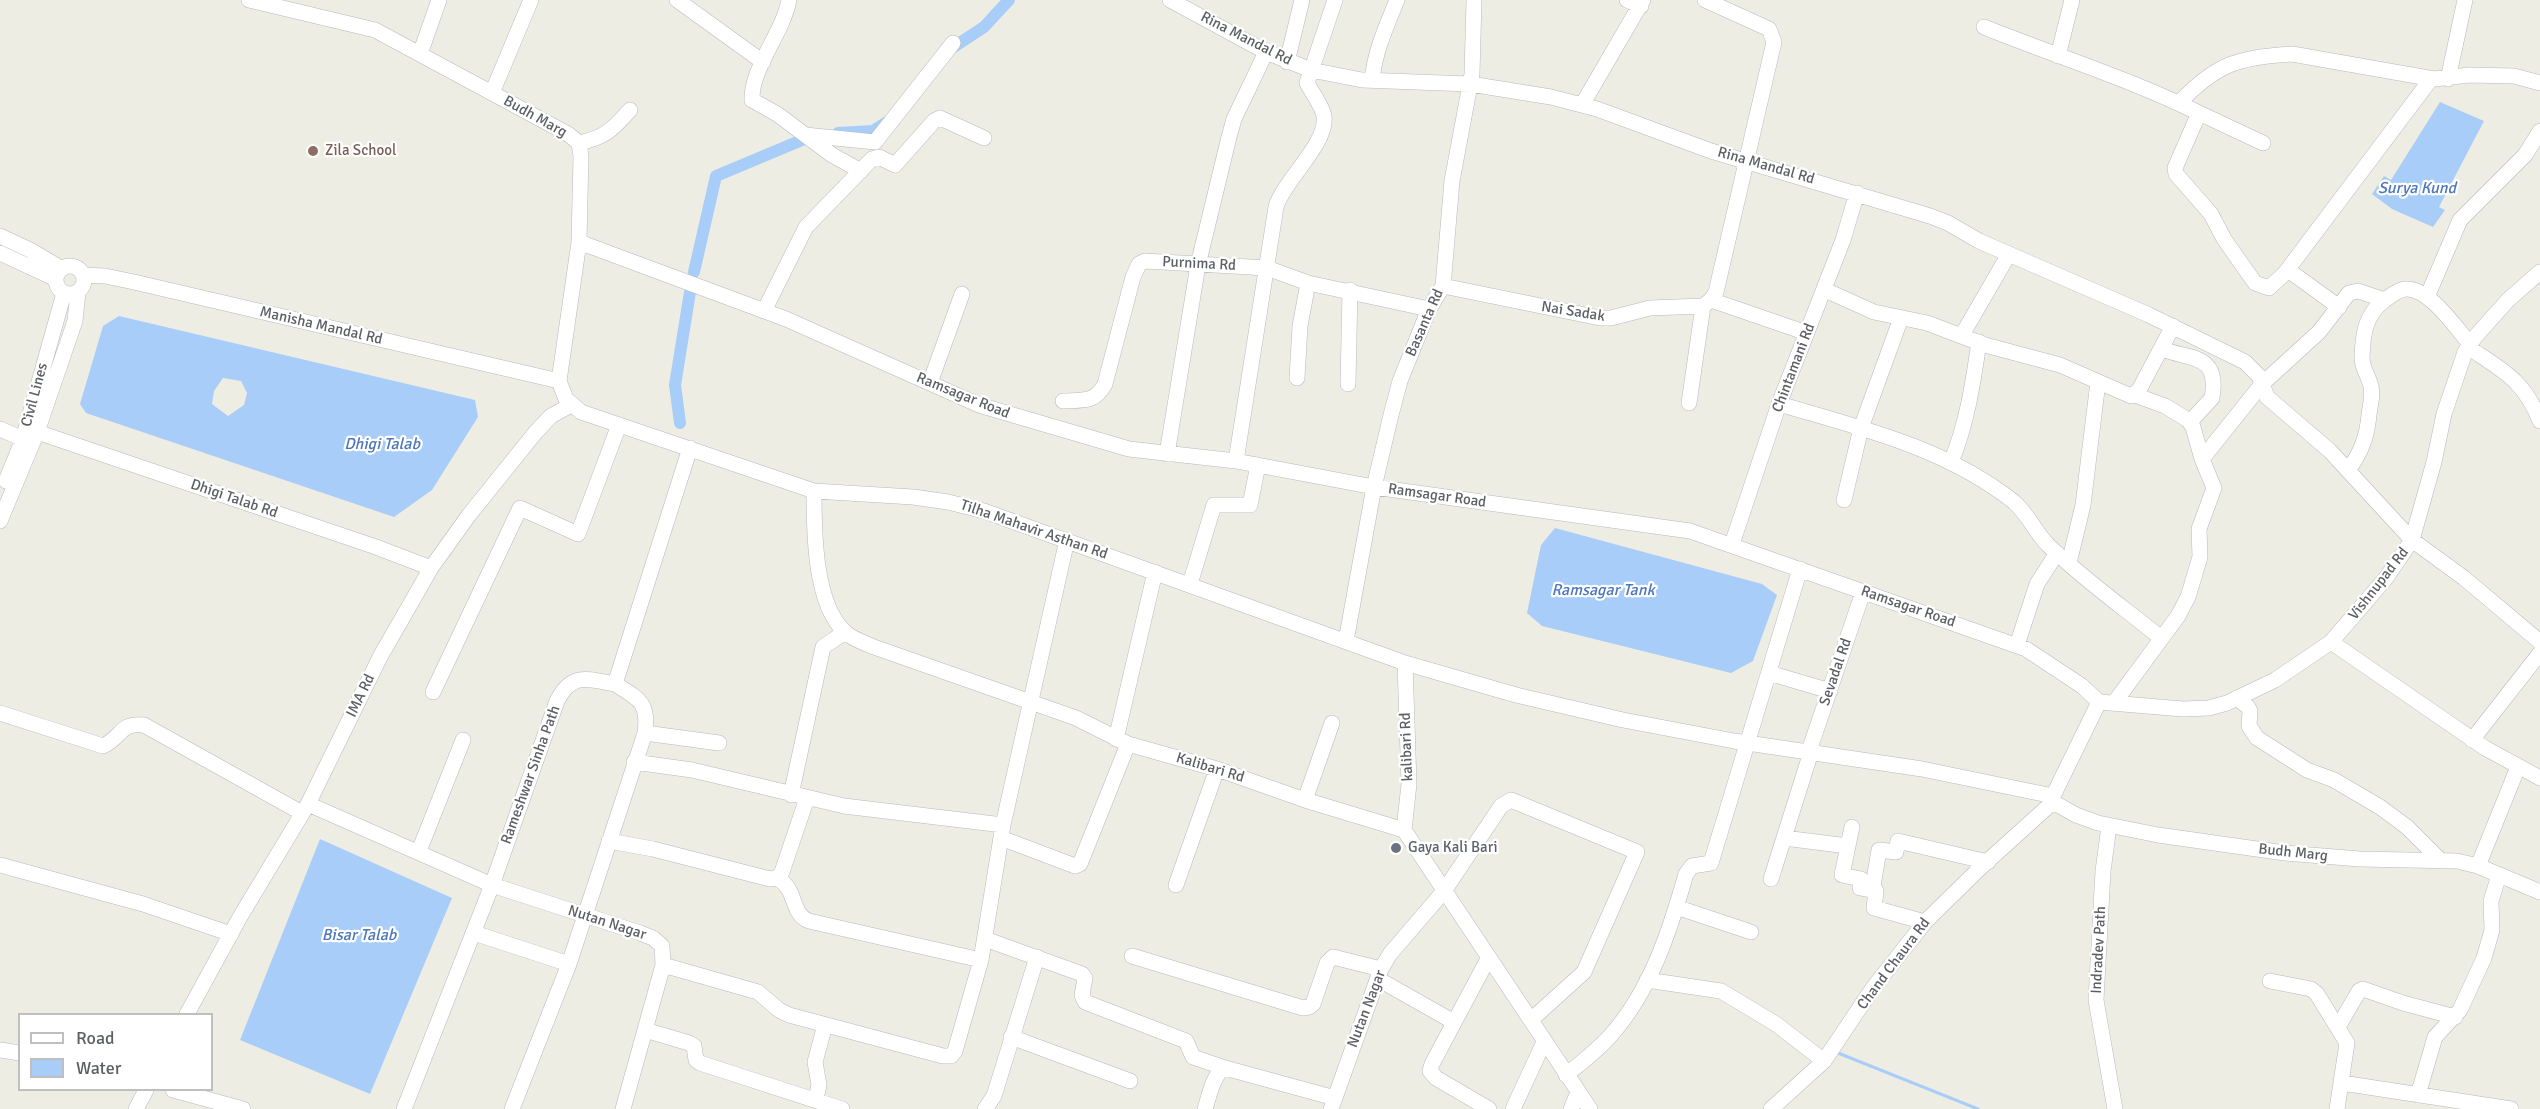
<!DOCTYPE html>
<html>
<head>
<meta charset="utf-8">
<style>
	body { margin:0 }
	#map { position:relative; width:2540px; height:1109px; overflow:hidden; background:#eeede4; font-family:Signika,sans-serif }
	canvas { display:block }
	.legend { position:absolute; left:18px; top:1013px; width:195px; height:78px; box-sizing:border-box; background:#fff; border:2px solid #bebfc1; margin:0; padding:8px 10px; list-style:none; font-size:18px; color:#5c5f64 }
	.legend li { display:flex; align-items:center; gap:12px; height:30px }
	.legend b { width:30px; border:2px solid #bebfc1 }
</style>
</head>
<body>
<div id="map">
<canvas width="2540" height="1109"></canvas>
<ul class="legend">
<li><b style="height:8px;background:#fff"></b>Road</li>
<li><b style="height:16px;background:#a9cdf9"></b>Water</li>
</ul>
</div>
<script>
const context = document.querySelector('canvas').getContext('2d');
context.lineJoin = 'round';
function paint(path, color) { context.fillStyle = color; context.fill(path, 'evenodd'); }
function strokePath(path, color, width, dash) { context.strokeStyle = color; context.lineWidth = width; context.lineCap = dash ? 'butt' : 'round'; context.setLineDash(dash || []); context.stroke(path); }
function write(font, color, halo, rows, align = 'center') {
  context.font = font + ' Signika,sans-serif'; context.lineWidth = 4.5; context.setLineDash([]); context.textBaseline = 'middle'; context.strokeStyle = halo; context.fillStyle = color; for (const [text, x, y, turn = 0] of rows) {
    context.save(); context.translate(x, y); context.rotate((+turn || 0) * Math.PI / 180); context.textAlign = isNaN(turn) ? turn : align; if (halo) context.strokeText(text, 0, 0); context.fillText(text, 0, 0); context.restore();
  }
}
paint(new Path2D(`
	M 2440,102 L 2484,121 L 2439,207 L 2445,210 L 2433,227 L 2392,209 L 2372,194 L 2384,176 L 2391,180 Z
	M 119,316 L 475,400 L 478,417 L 432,490 L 394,517 L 86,413 L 80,404 L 103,326 ZM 223,378 L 241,381 L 247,393 L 244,405 L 228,416 L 212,404 L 214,391 Z
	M 1555,528 L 1762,584 L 1777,595 L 1753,661 L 1731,673 L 1542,626 L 1527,613 L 1541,545 Z
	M 320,839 L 452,898 L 370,1094 L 240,1040 Z`), '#a9cdf9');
strokePath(new Path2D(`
	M 1838,1053 L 1978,1109`), '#a9cdf9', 3);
strokePath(new Path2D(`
	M 949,50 L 984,27 L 1009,0
	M 838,133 L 873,131 L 887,122
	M 694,272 L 716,176 L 814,135
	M 680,423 L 675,385 L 690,292`), '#a9cdf9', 12);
const minor = new Path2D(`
	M 249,0 L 375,30 L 568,134 L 579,143 L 581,156 L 579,242 L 786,319 L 979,405 L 1129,449 L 1236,461 L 1374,487 L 1690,531 L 2026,649 L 2082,686 L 2099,702
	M 677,0 L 763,62
	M 789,0 C 783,33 751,68 752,100 L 777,114 L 832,155 L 861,171
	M 1170,0 L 1266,52 L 1311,70 L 1362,80 L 1470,84 L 1551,97 L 1597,109 L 1711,151 L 1930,216 L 1948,223 L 1979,241 L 2149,315 L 2245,362 L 2259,376 L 2267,397 L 2330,451 L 2412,540 L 2464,578 L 2540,642
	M 1627,0 L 1641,6
	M 1984,27 C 2056,56 2130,79 2199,113 L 2175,168 L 2176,174 L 2211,214 L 2224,239 L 2255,283 L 2269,288 L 2285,273 L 2431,79
	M 420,54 L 439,0
	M 2058,56 L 2072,0
	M 1287,62 L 1302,0
	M 2448,79 L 2465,0
	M 1372,80 C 1375,51 1386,27 1397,0
	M 492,93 L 531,0
	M 2179,103 C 2216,64 2238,57 2292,54 L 2434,79 L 2469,75 L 2514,76 L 2540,83
	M 1582,105 L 1643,0
	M 2199,113 L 2263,143
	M 805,135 L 875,142 L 953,43
	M 579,143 C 606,137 612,130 630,110
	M 0,236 L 30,250 L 62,269
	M 579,242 L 559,381 L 566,399 L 581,412 L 814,491 L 913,497 L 948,502 L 984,511 L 1405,663 L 1516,695 L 1623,720 L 1734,741 L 1922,769 L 2053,796
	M 0,253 L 56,279
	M56 280a14 14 0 1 1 28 0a14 14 0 1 1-28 0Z
	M 2288,270 L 2339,307
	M 83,275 L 105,276 L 134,282 L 559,381
	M 1443,286 L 1600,318 L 1611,318 L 1650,308 L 1703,306 L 1711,300 L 1716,292 L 1774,42 L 1769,29 L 1705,0
	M 1825,290 L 1874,312 L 1927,323 L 1985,345 L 2060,365 L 2131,396 L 2139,390 L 2173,326
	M 2427,297 L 2460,220 L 2525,155 L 2540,131
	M 1711,300 L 1807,333
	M 764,311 L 806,227 L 872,159 L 879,157 L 895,165 L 934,121 L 940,118 L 984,138
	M 1962,335 L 2009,254
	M 2468,347 C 2503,371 2524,380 2540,421
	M 2162,349 C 2190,360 2220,353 2212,398 L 2190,422
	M 1297,378 L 1300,326 L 1308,283
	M 930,383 L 962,294
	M 1348,384 L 1350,290
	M 1063,401 C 1083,400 1095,403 1105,384 L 1133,277 L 1139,264 L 1145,261 L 1267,268 L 1308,283 L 1429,309
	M 1689,403 L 1703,306
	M 1779,404 C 1861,428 1946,448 2014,502 C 2028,514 2035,532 2048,545 C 2083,579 2124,608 2161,638
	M 0,429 L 23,439
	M 37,432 L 376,547 L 431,568
	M 1167,454 L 1198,265 L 1229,137 L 1234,119 L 1266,52
	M 2202,459 L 2262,384 L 2319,332 L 2349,293 L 2358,291 L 2385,300
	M 1236,461 L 1276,207 C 1283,181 1328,144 1324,116 C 1322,105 1312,93 1307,83 L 1335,0
	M 1951,462 C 1967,424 1973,383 1979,342
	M 2348,470 C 2361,453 2367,437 2369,415 C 2370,406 2374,392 2370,383 C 2367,373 2362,368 2362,357 C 2363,334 2365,314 2385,300 C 2390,296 2398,290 2405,289 C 2429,287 2456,328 2470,344
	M 6,481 L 23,439 L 64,293
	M 814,491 C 814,530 814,604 845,632 C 852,639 865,643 874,647 L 1076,718 L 1128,744 L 1217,769 L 1305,800 L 1404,830 L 1590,1109
	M 1844,500 L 1861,428 L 1901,318
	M 0,521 L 37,432 L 75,321 L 78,292
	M 1732,544 L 1779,404 L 1843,240 L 1857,193
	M 2069,563 L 2083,505 L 2098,382
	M 1190,584 L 1214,505 L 1250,505 L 1258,465
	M 1346,641 L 1374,487 L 1391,415 L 1400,381 L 1429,309 L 1443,286 L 1452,181 L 1472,74 L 1474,0
	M 2331,642 L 2485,748 L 2540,778
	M 2017,645 L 2037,584 L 2057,553
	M 1769,673 L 1830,691
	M 433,692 L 520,508 L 578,534 L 619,425
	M 2237,698 L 2248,707 L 2250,711 L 2249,726 L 2257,738 L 2307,770 L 2334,780 L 2380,807 L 2407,827 L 2440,860
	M 2099,702 L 2183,709 L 2209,708 L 2227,703 L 2275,680 L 2331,642 L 2386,578 L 2412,540 L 2434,462 L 2444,414 L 2465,352 L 2475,337 L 2508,300 L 2540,272
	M 2114,703 L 2178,616 L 2188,597 L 2200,557 L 2199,529 L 2214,488 L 2202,459 L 2193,427 L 2188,420 L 2165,406 L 2135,395
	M 0,713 L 103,746 C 121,738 120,722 144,725 L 302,813
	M 645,733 L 719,743
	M 1116,739 L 1155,572
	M 2472,740 L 2540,653
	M 1809,751 L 1863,592
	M 634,762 L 692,770 L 844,806 L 1003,825
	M 791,795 L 823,647 L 845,632
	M 2053,796 L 2053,802 L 2076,815 L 2098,823 L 2158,835 L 2285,853 L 2360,859 L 2457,861 L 2478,866 L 2540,892
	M 2053,796 L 2099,702
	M 1305,800 L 1332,723
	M 308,804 L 492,885 L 640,933 L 653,938 L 662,946 L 663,965 L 623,1109
	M 2109,826 L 2103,871 L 2096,1000 L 2115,1109
	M 1404,830 L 1409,784 L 1405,663
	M 1001,838 L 1075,866 L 1080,864 L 1128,744
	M 1784,838 L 1848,846 L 1842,875 L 1861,879 L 1860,888 L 1876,891
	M 609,841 L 653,849 L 770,879 L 777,878 L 782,872 L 807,798
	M 1848,846 L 1852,827
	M 419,851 L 463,740
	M 0,865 L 143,904 L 231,934
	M 2478,866 L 2518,767
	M 1771,879 L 1811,752
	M 1176,885 L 1217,769
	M 1676,907 L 1751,932
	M 1925,922 L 1874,908 L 1876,891 L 1873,886 L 1879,850 L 1896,852 L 1898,841 L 1988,862
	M 474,933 L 569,964
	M 985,939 L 1082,974 L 1085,978 L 1082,995 L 1085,1002 L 1186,1041 L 1193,1057 L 1225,1068
	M 1132,956 L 1303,1008 L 1309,1007 L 1313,1004 L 1327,963 L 1333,957 L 1381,969
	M 981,960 L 1003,825 L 1067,540
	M 663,965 L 758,992 L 779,1010 L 789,1015 L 943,1056 L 951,1056 L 955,1051 L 981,960 L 809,921 C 790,914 798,889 777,878
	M 1378,979 L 1454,1022
	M 1647,980 L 1721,991 L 1776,1024 L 1824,1061
	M 2270,981 L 2311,989 L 2317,994 L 2347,1043 L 2337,1109
	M 187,1014 L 240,917 L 308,804 L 380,657 L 431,568 L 469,515 L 535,433 L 551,416 L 571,405
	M 2338,1027 L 2359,991 L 2363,989 L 2403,1003 L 2455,1017
	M 645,1030 L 689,1043 L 694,1046 L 696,1060 L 700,1063 L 842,1109
	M 1011,1037 L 1130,1081
	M 0,1050 L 20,1053
	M 1566,1075 C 1582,1062 1598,1050 1611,1035 C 1651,990 1670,930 1686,874 L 1692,866 L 1711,863 L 1800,569
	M 2342,1083 L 2511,1109
	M 173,1090 L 243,1109
	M 2418,1095 L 2435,1037 L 2460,1010 L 2484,958 L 2492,930 L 2491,901 L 2499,875
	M 816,1099 L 819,1085 L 815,1062 L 825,1025
	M 136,1109 L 146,1090
	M 404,1109 L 492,885 L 557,701 C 572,672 587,679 615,684 L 690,448
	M 512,1109 L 569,964 L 645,733 C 649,702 639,699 615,684
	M 985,1109 L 994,1096 L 1037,957
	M 1205,1109 C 1209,1097 1213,1073 1225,1068 L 1335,1098
	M 1331,1109 L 1381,969 L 1390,954 L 1444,891 L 1501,806 L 1511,800 L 1637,852 L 1584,972 L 1531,1020
	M 1489,1109 L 1436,1078 L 1430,1071 L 1432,1064 L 1489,957
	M 1513,1109 L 1544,1042
	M 1571,1109 L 1578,1092
	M 1771,1109 L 1824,1061 L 1873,988 L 1925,922 L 1980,868 L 2053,802`);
strokePath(minor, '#b7b9bd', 16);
strokePath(minor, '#fff', 15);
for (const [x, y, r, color] of [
	[313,151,6,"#8d6e63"],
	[1396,848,6,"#6b7280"]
]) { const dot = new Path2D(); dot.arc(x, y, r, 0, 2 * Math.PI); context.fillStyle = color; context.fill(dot); strokePath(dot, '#fff', 2); }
write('15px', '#5c5f64', '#fff', [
	["Rina Mandal Rd",1246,39,27],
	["Budh Marg",535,117,29],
	["Rina Mandal Rd",1766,166,16],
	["Purnima Rd",1199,264,3],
	["Nai Sadak",1573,312,9],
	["Basanta Rd",1425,323,-66],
	["Manisha Mandal Rd",321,326,13],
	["Chintamani Rd",1794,368,-69],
	["Civil Lines",35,395,-75],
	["Ramsagar Road",963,396,22],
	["Ramsagar Road",1437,496,8],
	["Dhigi Talab Rd",234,499,19],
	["Tilha Mahavir Asthan Rd",1034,530,19],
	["Vishnupad Rd",2379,584,-52],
	["Ramsagar Road",1908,607,19],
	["Sevadal Rd",1836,672,-71],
	["IMA Rd",361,696,-64],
	["kalibari Rd",1407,747,-92],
	["Kalibari Rd",1210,768,17],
	["Rameshwar Sinha Path",531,775,-70],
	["Budh Marg",2293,853,6],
	["Nutan Nagar",607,923,18],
	["Indradev Path",2099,950,-87],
	["Chand Chaura Rd",1894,964,-53],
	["Nutan Nagar",1367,1009,-69]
]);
write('15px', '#785e54', '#fff', [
	["Zila School",325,151]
], 'left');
write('15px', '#5b616d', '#fff', [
	["Gaya Kali Bari",1408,848]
], 'left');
write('italic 16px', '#4d76bb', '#fff', [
	["Surya Kund",2417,189],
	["Dhigi Talab",382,445],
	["Ramsagar Tank",1603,591],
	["Bisar Talab",359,936]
]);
</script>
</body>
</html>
